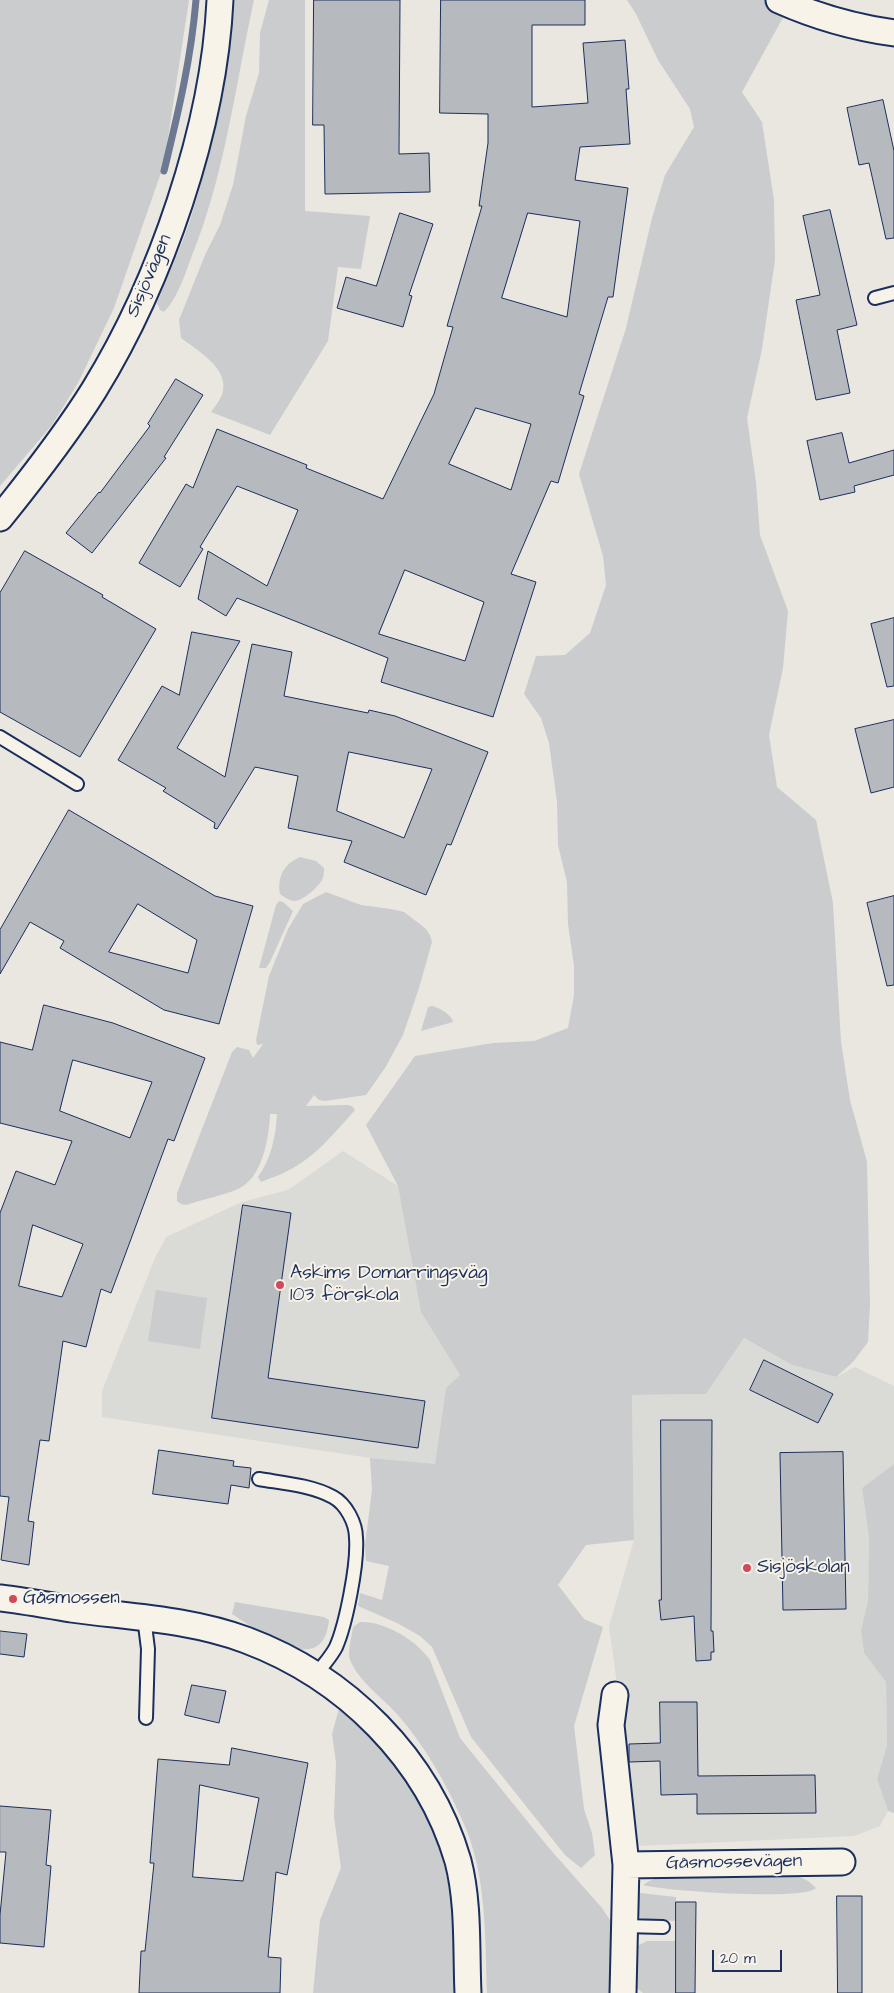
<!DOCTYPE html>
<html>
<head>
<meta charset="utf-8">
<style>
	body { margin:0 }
	#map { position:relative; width:894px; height:1993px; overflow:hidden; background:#eae7e0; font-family:"Architects Daughter",sans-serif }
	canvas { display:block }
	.scale { position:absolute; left:712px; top:1950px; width:70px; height:22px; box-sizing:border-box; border:2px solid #1b2f5e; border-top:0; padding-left:6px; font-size:15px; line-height:18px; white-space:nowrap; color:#1b2f5e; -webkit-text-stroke:4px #f7f3e8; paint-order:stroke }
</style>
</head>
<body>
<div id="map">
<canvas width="894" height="1993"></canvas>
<div class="scale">20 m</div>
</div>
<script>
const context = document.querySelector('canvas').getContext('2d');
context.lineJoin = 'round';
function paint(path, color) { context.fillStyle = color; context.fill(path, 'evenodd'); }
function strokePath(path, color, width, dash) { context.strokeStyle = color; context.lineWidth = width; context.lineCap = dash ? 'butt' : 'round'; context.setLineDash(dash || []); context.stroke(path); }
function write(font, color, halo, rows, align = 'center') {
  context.font = font + ' "Architects Daughter",sans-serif'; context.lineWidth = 4; context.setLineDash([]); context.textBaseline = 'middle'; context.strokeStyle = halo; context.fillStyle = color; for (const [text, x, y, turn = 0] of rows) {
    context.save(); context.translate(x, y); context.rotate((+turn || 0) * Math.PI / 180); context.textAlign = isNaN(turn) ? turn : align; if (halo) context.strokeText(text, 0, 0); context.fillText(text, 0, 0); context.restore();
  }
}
paint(new Path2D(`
	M 343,1151 L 398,1186 L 421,1311 L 460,1375 L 446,1388 L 435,1465 L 370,1458 L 102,1417 L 102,1391 L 155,1258 L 166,1237 L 242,1202 L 288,1190 Z
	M 744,1338 L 792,1365 L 836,1377 L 855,1367 L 894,1386 L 894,1464 L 862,1488 L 869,1538 L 868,1601 L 861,1630 L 864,1653 L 886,1682 L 887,1745 L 877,1779 L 888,1811 L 880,1826 L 854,1836 L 639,1846 L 609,1626 L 634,1540 L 632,1395 L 706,1394 Z`), '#dadad6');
paint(new Path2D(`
	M 0,0 L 189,0 L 164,164 L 114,308 L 78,383 L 52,425 L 0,486 Z
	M 235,0 L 254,0 C 235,87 225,175 191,258 C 184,277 178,297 164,312 L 160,310 L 157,303 C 168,274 183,244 192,214 C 214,144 226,73 235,0 Z
	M 269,0 L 305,0 L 305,211 L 370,216 L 361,269 L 338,267 L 328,341 L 270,435 L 211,412 C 215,407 219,401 222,395 C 231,369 198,351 181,338 L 179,320 L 205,255 L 220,225 L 233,185 L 246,116 L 259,73 L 260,33 Z
	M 627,0 L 786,0 L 785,14 L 742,92 L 762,122 L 774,200 L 775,260 L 762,349 L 747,418 L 756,482 L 760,535 L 788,611 L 783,668 L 769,735 L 777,787 L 816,820 L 833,903 L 841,1042 L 850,1100 L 867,1162 L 870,1305 L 868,1342 L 853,1362 L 836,1377 L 792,1365 L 744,1338 L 706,1394 L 632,1395 L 634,1540 L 586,1545 L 558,1585 L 584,1619 L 603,1627 L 574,1726 L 584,1809 L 592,1833 L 595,1855 L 581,1868 L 565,1855 L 471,1737 L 432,1647 L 420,1636 L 397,1623 L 358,1606 L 360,1593 L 382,1600 L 389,1566 L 366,1561 L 365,1545 L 372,1490 L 370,1458 L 435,1464 L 446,1388 L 460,1375 L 421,1312 L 398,1186 L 366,1125 L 415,1056 L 493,1043 L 534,1041 L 568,1028 L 574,995 L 574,966 L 568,924 L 567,882 L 558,845 L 557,802 L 549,743 L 541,718 L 524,694 L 536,656 L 565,655 L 590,633 L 606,585 L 603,556 L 579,474 L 626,328 L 652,218 L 665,175 L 694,127 L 690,109 L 658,60 L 636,14 Z
	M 300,857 L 316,861 L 324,868 C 324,872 324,876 322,880 C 318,887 303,901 294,901 C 288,900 284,897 280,894 C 277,877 284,864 300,857 Z
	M 326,892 L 361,905 L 391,909 L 404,912 L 425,928 L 430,935 L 432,942 L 419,988 L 403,1035 L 385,1068 L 366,1095 L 325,1101 L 319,1100 L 314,1095 L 306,1106 L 347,1105 L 352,1106 L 355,1110 C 335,1132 315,1158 287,1171 C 279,1176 270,1178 261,1182 L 258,1177 C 271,1159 276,1136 277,1114 L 270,1114 C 269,1137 263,1178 238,1189 C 222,1196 203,1199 186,1205 L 181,1204 L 177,1201 L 177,1193 L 232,1052 L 237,1047 L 249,1050 L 253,1058 L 263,1044 L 257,1045 L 256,1040 L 269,976 L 288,929 L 303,904 Z
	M 279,901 L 283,902 L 293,911 L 270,962 L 266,968 L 259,968 L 276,905 Z
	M 432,1006 C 440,1008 451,1014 453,1022 L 421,1031 L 428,1007 Z
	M 156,1290 L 207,1298 L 200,1349 L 148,1341 Z
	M 894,1464 L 894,1813 L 888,1811 L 877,1779 L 887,1745 L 886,1682 L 864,1653 L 861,1630 L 868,1601 L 869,1538 L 862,1488 Z
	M 235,1602 L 324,1617 L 329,1620 C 323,1681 259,1631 232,1614 Z
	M 360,1622 C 385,1621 416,1640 430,1660 L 460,1738 L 549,1848 L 602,1908 L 612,1923 L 615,1993 L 487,1993 C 485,1937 487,1877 464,1824 C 447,1785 426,1747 397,1714 C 381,1696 360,1683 350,1660 C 347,1652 352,1636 353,1627 Z
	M 340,1705 C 361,1723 387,1748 403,1771 C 428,1808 444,1854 451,1898 C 456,1929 454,1962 455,1993 L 313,1993 L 320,1920 L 341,1868 L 334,1817 L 336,1763 L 332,1734 Z
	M 696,1877 L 800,1877 L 808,1881 L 816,1888 C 805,1901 664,1891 643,1885 C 656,1874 679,1877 696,1877 Z
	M 640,1893 L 676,1897 L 676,1921 C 663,1920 645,1923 635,1914 L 636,1895 Z
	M 647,1941 L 676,1941 L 676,1993 L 643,1993 L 633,1985 L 637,1946 Z`), '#cbcccd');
strokePath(new Path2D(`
	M 164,171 C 178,113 191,60 196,0`), '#6d7892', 7);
const building = new Path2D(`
	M 314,0 L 400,0 L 399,154 L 429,153 L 430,192 L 325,194 L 324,125 L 313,125 Z
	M 441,0 L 585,0 L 585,25 L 532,25 L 532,107 L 588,103 L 583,43 L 625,40 L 629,89 L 626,89 L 630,144 L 580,147 L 575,180 L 628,188 L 613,297 L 608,297 L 579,394 L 584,396 L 558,483 L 551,481 L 511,574 L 536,582 L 493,717 L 381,682 L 388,658 L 237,598 L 226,616 L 198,599 L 208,551 L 267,586 L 298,510 L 237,486 L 200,547 L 203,549 L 180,587 L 139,563 L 186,484 L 193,488 L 217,429 L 307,465 L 306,468 L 383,499 L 434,394 L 453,327 L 447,326 L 482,206 L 479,206 L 488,143 L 488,114 L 440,113 ZM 528,213 L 580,221 L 567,317 L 502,298 ZM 476,408 L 531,424 L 511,490 L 449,464 ZM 405,570 L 484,602 L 465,661 L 379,634 Z
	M 883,100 L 894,151 L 894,238 L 886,239 L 869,163 L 859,165 L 847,108 Z
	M 830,210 L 857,325 L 837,330 L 850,393 L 816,400 L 796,300 L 820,295 L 803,216 Z
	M 400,213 L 433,224 L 409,295 L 412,296 L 403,327 L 337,308 L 346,277 L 376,286 Z
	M 176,379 L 203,395 L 164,457 L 166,458 L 92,553 L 66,533 L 99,492 L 100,493 L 150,426 L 148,424 Z
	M 842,433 L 849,463 L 894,450 L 894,475 L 854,486 L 855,492 L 820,500 L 807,441 Z
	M 25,551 L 103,595 L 102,597 L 156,629 L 80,757 L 0,712 L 0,593 Z
	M 894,618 L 894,686 L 887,687 L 871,624 Z
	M 192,632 L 240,641 L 177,748 L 225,777 L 252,644 L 292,652 L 284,696 L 368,713 L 369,710 L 395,716 L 488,752 L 451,845 L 447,844 L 426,895 L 344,862 L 352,841 L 288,828 L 298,776 L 255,767 L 217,829 L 214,828 L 215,823 L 163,791 L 166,788 L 118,760 L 162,686 L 179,695 ZM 349,752 L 432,769 L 404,838 L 337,811 Z
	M 894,720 L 894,787 L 871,793 L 855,729 Z
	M 69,810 L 215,896 L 253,906 L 219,1024 L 164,1010 L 60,948 L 64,941 L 30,922 L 0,974 L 0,930 ZM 138,904 L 197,940 L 188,973 L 109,952 Z
	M 894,896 L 894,985 L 887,986 L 867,903 Z
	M 44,1005 L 113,1023 L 205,1058 L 174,1141 L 168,1139 L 111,1293 L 101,1289 L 86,1347 L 63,1341 L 49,1441 L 40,1440 L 28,1521 L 34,1522 L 29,1565 L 1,1560 L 9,1497 L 0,1496 L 0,1213 L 16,1171 L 55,1185 L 72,1141 L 0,1123 L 0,1042 L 32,1050 ZM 73,1060 L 152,1082 L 130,1138 L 60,1111 ZM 33,1225 L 83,1244 L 62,1297 L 19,1286 Z
	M 243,1205 L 291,1213 L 268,1378 L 425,1401 L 418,1448 L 212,1418 Z
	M 764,1360 L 833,1394 L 818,1423 L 750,1390 Z
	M 661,1420 L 712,1420 L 711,1631 L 713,1631 L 714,1652 L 711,1652 L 711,1660 L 696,1661 L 694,1616 L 661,1620 L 659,1600 L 661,1600 Z
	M 159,1450 L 234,1461 L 233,1466 L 251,1468 L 249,1488 L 231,1485 L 228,1504 L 153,1494 Z
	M 843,1452 L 846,1609 L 783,1610 L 780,1453 Z
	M 0,1631 L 27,1634 L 24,1657 L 0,1654 Z
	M 192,1685 L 226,1691 L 219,1723 L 185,1715 Z
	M 660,1702 L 697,1702 L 698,1776 L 815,1775 L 816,1813 L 697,1814 L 697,1794 L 661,1795 L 660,1761 L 629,1762 L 629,1744 L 660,1743 Z
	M 232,1748 L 308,1763 L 287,1875 L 276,1872 L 268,1957 L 281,1958 L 280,1993 L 139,1993 L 141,1951 L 145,1951 L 154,1863 L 150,1863 L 158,1759 L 229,1765 ZM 200,1785 L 259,1798 L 243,1881 L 193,1877 Z
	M 0,1806 L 51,1810 L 46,1865 L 51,1866 L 44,1947 L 0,1943 L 0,1915 L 6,1852 L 0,1852 Z
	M 837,1896 L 862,1896 L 862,1993 L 838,1993 Z
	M 676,1902 L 696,1902 L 695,1993 L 676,1993 Z`);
paint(building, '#b6babf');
strokePath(building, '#1b2f5e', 1);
const service = new Path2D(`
	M 875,298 L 894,293
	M 0,737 L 77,784
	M 259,1479 C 282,1483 311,1485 333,1497 C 346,1504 356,1523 356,1538 C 358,1564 346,1624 336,1647 C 331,1657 322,1666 316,1675
	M 144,1617 L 148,1649 L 146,1718
	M 624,1926 L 663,1927`);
const minor = new Path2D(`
	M 779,0 C 817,17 852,27 894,33
	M 0,518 C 33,477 66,435 94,390 C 161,281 214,128 220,0
	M 0,1598 C 24,1601 47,1605 71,1609 C 129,1617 190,1619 246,1640 C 345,1677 428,1758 458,1861 C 469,1903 466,1950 468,1993
	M 615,1695 L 611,1725 L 626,1865 L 623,1993
	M 626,1865 L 842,1862`);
strokePath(service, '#1b2f5e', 16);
strokePath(minor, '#1b2f5e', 29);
strokePath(service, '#f7f3e8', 12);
strokePath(minor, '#f7f3e8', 25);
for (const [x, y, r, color] of [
	[280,1285,5,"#d1495b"],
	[747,1568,5,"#d1495b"],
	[13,1599,5,"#d1495b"]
]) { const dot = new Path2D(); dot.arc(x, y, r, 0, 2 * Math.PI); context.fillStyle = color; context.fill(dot); strokePath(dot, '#f7f3e8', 2); }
write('19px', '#1b2f5e', '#f7f3e8', [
	["Sisjövägen",150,276,-67],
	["Gåsmossevägen",734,1863,-1]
]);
write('19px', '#1b2f5e', '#f7f3e8', [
	["Askims Domarringsväg",290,1274],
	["103 förskola",290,1296],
	["Sisjöskolan",757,1568],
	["Gåsmossen",23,1599]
], 'left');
</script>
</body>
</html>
